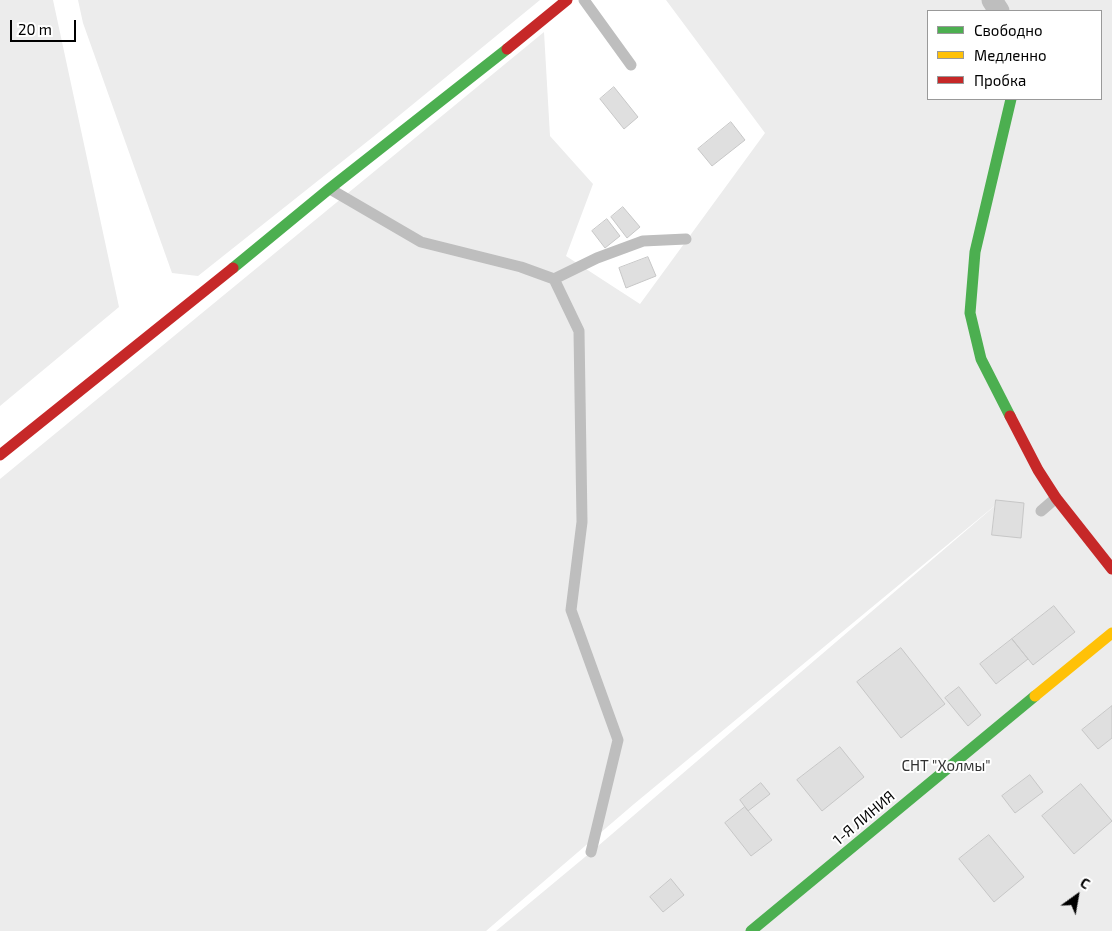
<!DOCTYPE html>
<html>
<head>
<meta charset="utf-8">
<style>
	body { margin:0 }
	#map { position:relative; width:1112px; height:931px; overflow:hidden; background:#fff; font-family:"Exo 2",sans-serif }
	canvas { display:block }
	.legend { position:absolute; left:927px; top:10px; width:175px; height:90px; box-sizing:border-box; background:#fff; border:1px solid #999; margin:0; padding:6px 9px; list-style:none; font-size:15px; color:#000 }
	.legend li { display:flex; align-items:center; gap:10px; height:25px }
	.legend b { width:25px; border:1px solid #999 }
	.north { position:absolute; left:1052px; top:871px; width:50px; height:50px; -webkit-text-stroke:4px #fff; paint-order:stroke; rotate:32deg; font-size:14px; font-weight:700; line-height:20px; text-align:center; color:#000 }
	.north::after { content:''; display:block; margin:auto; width:18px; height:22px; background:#000; clip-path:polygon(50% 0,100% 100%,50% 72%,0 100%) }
	.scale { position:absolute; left:10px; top:20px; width:66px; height:22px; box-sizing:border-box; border:2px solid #000; border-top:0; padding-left:6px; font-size:15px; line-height:18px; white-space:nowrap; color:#000; -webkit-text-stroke:4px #fff; paint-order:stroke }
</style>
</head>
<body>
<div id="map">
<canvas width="1112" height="931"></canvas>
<ul class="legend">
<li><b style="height:6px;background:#4caf50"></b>Свободно</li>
<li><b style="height:6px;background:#ffc107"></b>Медленно</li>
<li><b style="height:6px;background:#c62828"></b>Пробка</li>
</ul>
<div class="north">С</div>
<div class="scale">20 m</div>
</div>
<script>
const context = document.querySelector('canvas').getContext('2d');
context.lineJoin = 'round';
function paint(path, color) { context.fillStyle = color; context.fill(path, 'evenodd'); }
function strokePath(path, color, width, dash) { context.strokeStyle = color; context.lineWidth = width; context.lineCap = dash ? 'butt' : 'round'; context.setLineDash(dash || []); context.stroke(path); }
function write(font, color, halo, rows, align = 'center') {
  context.font = font + ' "Exo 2",sans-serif'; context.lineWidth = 4; context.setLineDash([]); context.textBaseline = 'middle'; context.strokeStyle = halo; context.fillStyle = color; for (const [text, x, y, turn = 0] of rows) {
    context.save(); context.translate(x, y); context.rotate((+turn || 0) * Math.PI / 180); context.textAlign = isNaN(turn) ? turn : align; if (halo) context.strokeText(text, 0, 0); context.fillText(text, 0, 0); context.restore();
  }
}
paint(new Path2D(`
	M 0,0 L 53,0 L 119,307 L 0,406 Z
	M 78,0 L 540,0 L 373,137 L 198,276 L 172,273 L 83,23 Z
	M 666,0 L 1112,0 L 1112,931 L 496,931 L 591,852 L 1004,498 L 634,804 L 486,931 L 0,931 L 0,479 L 544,32 L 550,136 L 593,184 L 566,256 L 640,304 L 765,133 ZM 928,11 L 1101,11 L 1101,99 L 928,99 Z`), '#ececec');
const building = new Path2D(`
	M 614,87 L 638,117 L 624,129 L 600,99 Z
	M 731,122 L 745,140 L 712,166 L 698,149 Z
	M 623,207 L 640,227 L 627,238 L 611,217 Z
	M 607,219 L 620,236 L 605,248 L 592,231 Z
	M 648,257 L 656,276 L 626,288 L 619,268 Z
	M 996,500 L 1024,503 L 1021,538 L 992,535 Z
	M 1054,606 L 1075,632 L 1033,665 L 1012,639 Z
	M 1012,639 L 1028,659 L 996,684 L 980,664 Z
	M 901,648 L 945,704 L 901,738 L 857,682 Z
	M 959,687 L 981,715 L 968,726 L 945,698 Z
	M 1112,706 L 1112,738 L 1098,749 L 1082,730 Z
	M 840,747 L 864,777 L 822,811 L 797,780 Z
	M 1030,775 L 1043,792 L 1015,813 L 1002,796 Z
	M 761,783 L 770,794 L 748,811 L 740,800 Z
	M 1081,784 L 1112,821 L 1074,854 L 1042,816 Z
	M 745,807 L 772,840 L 751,856 L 725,823 Z
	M 989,835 L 1024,877 L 994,902 L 959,859 Z
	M 671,879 L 684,895 L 663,912 L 650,897 Z`);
paint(building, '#dfdfdf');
strokePath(building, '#c7c7c7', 1);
strokePath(new Path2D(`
	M 584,0 L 631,65
	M 330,189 L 421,242 L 521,267 L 554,279 L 579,331 L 582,522 L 571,610 L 618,740 L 591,852
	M 554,279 L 597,258 L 643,241 L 686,239
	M 1041,511 L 1056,498`), '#bebebe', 11);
strokePath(new Path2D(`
	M 992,0 L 999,11`), '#bebebe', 21);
strokePath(new Path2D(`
	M 233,268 L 329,189 L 507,49
	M 1010,416 L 981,359 L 970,313 L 975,252 L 1011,99
	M 751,931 L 1035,696`), '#4caf50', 11);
strokePath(new Path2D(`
	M 1035,696 L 1112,633`), '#ffc107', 11);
strokePath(new Path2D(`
	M 507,49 L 567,0
	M 1010,416 L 1038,470 L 1056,498 L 1112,569
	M 0,455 L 233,268`), '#c62828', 11);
write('15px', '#333', '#fff', [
	["СНТ \"Холмы\"",946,766]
]);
write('15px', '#000', '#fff', [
	["1-Я ЛИНИЯ",864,818,-40]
]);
</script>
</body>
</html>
